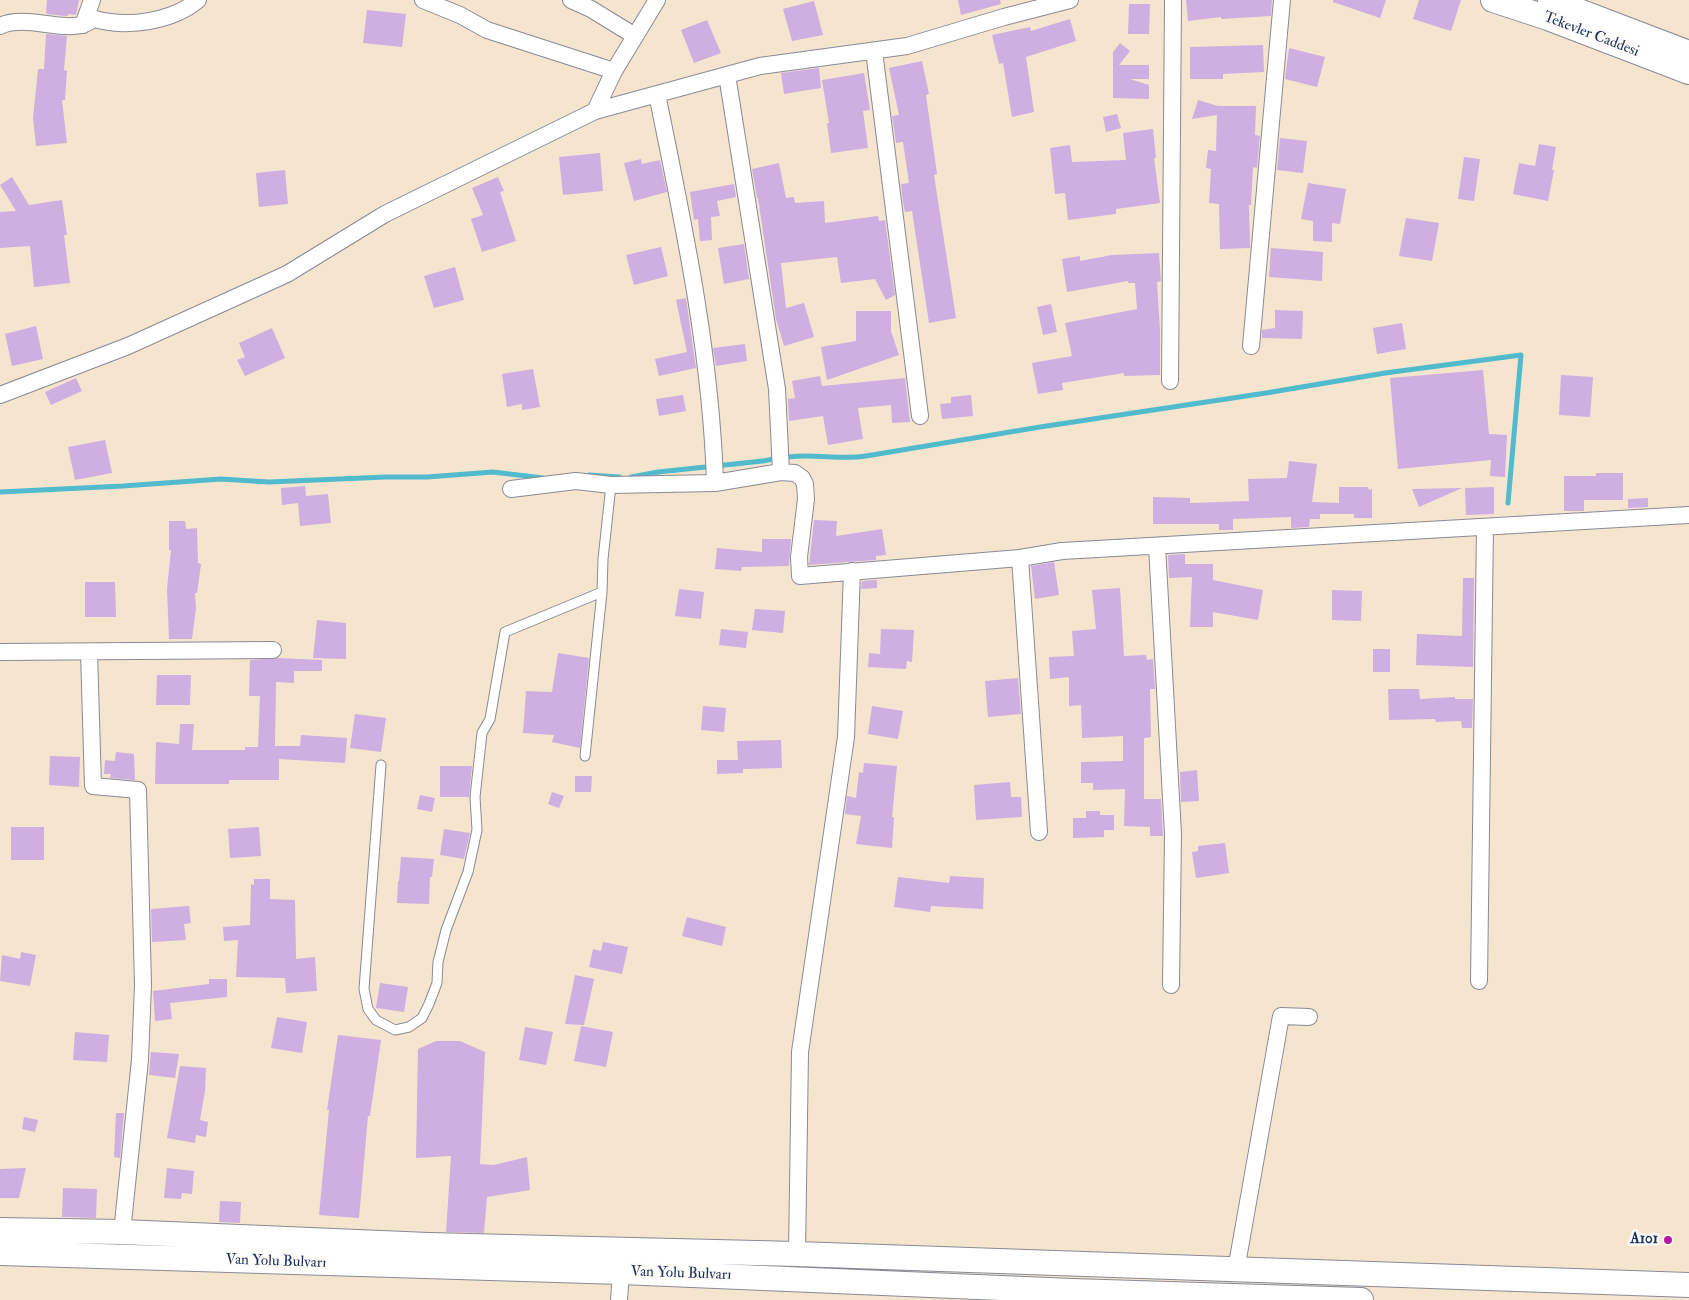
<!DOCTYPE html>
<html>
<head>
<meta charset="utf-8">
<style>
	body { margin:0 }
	canvas { display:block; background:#f5e5ce }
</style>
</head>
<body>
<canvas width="1689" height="1300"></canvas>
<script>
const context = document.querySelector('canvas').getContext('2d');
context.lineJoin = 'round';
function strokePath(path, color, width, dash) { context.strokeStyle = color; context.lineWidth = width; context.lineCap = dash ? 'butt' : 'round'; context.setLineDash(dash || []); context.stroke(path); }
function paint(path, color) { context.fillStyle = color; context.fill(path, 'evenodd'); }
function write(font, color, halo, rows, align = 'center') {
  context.font = font + ' "IM FELL Double Pica",serif'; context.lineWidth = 5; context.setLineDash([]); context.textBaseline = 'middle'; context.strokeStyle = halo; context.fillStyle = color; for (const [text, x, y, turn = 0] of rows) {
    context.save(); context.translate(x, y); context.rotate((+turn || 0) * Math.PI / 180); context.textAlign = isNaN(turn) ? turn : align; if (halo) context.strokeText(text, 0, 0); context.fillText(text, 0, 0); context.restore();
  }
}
strokePath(new Path2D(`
	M 589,475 L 620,477
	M 631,477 L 658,472 L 763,461 C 777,458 792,456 807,456 C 827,456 846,459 866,456 L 1040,427 L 1266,393 L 1385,373 L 1521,355 L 1508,503
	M 0,492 L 123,486 L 221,479 L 269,482 L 386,477 L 427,477 L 493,472 L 543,478`), '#51bbcd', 5);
paint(new Path2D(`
	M 47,0 L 79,0 L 76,15 L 68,14 L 68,16 L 65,16 L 47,14 L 46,12 Z
	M 958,0 L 1000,0 L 1001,4 L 961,15 Z
	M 1186,0 L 1272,0 L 1271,16 L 1221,19 L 1221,17 L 1188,21 Z
	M 1333,0 L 1386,0 L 1380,18 L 1333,2 Z
	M 1419,0 L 1461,0 L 1451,31 L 1413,19 Z
	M 814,1 L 823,35 L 792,41 L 783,9 Z
	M 1129,4 L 1150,4 L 1149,34 L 1128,34 Z
	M 367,10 L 406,14 L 402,47 L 363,43 Z
	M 1070,19 L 1076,41 L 1026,57 L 1034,112 L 1012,117 L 1003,63 L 999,64 L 992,35 L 1030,27 L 1031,31 Z
	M 707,20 L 721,53 L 694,63 L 681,30 Z
	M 46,34 L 67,36 L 64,70 L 67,71 L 65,100 L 62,100 L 67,143 L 36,146 L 33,118 L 38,69 L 44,69 Z
	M 1120,43 L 1130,51 L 1119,65 L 1149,65 L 1149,79 L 1130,79 L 1149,85 L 1149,99 L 1113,98 L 1113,52 Z
	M 1263,45 L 1264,72 L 1223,74 L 1223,79 L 1190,79 L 1190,47 Z
	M 1289,48 L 1325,57 L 1317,87 L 1285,79 Z
	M 922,61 L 929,94 L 926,95 L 937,174 L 934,175 L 956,318 L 929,323 L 912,211 L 905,212 L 903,203 L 901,184 L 909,183 L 903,142 L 896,143 L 892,116 L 899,115 L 889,68 Z
	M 819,68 L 821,88 L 784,94 L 781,73 Z
	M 864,73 L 870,110 L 863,111 L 868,148 L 831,153 L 827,123 L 829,123 L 822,80 Z
	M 1198,100 L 1218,106 L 1256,106 L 1255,135 L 1260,136 L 1257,168 L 1253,167 L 1251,205 L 1249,205 L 1250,248 L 1220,249 L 1219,204 L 1209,203 L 1211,169 L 1206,168 L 1208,150 L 1216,151 L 1217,115 L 1192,119 Z
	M 1117,114 L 1121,128 L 1106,132 L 1103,117 Z
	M 1153,129 L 1156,158 L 1154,158 L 1160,203 L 1116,209 L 1116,214 L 1068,220 L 1065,193 L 1055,194 L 1050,148 L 1070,145 L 1072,162 L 1126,160 L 1123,133 Z
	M 1280,138 L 1307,141 L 1303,173 L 1277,170 Z
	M 1539,144 L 1556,147 L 1552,170 L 1554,170 L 1548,201 L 1513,194 L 1519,163 L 1535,166 Z
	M 600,153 L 603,191 L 563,195 L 559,157 Z
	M 1464,157 L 1480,159 L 1474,201 L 1458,199 Z
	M 641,159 L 642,164 L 660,160 L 667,192 L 634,201 L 624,163 Z
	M 779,163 L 786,198 L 794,197 L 795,203 L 824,201 L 825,223 L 878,216 L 879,221 L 885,220 L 895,295 L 886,300 L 875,279 L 841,283 L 837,257 L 781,263 L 786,308 L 804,303 L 814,337 L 784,346 L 776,319 L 758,198 L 757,198 L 752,169 Z
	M 285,170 L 288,204 L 259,207 L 256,173 Z
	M 12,177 L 29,205 L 62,200 L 67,235 L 64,235 L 70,283 L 34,287 L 30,246 L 0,248 L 0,212 L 16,211 L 0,185 Z
	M 498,177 L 504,191 L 500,192 L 516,241 L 482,252 L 471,219 L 483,215 L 472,188 Z
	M 1308,183 L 1346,189 L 1340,224 L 1332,223 L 1332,242 L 1313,241 L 1313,221 L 1301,219 Z
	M 734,184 L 736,197 L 717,201 L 720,216 L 711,217 L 712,240 L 700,241 L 698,219 L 694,220 L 690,192 Z
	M 1406,218 L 1439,223 L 1432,261 L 1399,256 Z
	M 744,244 L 749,279 L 724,284 L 718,248 Z
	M 661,247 L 668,276 L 634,285 L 626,255 Z
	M 1271,248 L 1323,252 L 1322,281 L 1269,277 Z
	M 1159,253 L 1161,281 L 1157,282 L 1160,331 L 1160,375 L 1124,376 L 1124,373 L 1062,383 L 1063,390 L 1038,394 L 1032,363 L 1072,356 L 1065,323 L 1137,309 L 1135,283 L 1128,283 L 1128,281 L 1067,292 L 1062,259 L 1080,256 L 1080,261 L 1112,255 Z
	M 455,267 L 464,300 L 434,308 L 424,276 Z
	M 686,298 L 696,368 L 659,376 L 655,359 L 687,352 L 676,300 Z
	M 1051,304 L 1057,332 L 1043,335 L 1037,307 Z
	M 1275,310 L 1303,311 L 1302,339 L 1262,338 L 1262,330 L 1275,328 Z
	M 856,311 L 891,311 L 891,331 L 899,355 L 827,380 L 821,347 L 856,341 Z
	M 1402,323 L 1406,349 L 1377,354 L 1373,328 Z
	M 36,326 L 43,359 L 12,366 L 5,334 Z
	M 272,328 L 285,358 L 245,376 L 237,360 L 245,357 L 239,343 Z
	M 745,344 L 747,361 L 716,366 L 713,348 Z
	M 533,369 L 540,407 L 522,410 L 522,404 L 507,407 L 502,374 Z
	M 1483,370 L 1489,434 L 1507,435 L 1505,477 L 1490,476 L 1491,460 L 1398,469 L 1390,378 Z
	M 1561,375 L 1593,377 L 1590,417 L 1559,415 Z
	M 820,376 L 822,386 L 905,378 L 910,422 L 892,423 L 891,405 L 858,408 L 863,439 L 828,445 L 823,416 L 789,421 L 788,399 L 795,398 L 792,381 Z
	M 76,378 L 82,391 L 51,405 L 45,392 Z
	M 683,395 L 686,411 L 659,416 L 656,399 Z
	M 971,395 L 973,416 L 942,419 L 940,404 L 951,403 L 951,397 Z
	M 105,440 L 112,473 L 75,480 L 68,447 Z
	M 1289,461 L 1317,464 L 1312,502 L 1339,503 L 1339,487 L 1368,487 L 1369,490 L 1372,489 L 1372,518 L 1354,518 L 1354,514 L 1320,514 L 1320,519 L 1310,519 L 1309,527 L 1291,528 L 1291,517 L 1233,519 L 1233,530 L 1219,530 L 1219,524 L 1153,524 L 1153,497 L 1190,498 L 1190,503 L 1249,501 L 1248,479 L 1287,478 Z
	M 1596,473 L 1623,473 L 1623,500 L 1584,500 L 1584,511 L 1564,511 L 1564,476 L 1596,476 Z
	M 305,486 L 306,496 L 328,494 L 331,523 L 300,526 L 298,503 L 282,505 L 281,488 Z
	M 1494,487 L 1494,514 L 1466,515 L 1465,488 Z
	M 1462,488 L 1419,507 L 1412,489 Z
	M 1648,498 L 1648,507 L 1628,508 L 1628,499 Z
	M 814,520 L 837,521 L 836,536 L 882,529 L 886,555 L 876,556 L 876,560 L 809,565 Z
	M 169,521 L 185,521 L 186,529 L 197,528 L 198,563 L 201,564 L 197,593 L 195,593 L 196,608 L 192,639 L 169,639 L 167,589 L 171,550 L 169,550 Z
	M 762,539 L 791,539 L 789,566 L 742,567 L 741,571 L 715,569 L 717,548 L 762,552 Z
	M 1185,554 L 1185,564 L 1213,564 L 1213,580 L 1263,590 L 1258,620 L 1213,612 L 1213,627 L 1190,627 L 1192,577 L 1169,578 L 1168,555 Z
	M 1054,562 L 1059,595 L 1035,599 L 1031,566 Z
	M 1463,578 L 1474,578 L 1473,667 L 1416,665 L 1417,634 L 1462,636 Z
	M 877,580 L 877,588 L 861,589 L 862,581 Z
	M 85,582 L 115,582 L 116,617 L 85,617 Z
	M 1120,588 L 1124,656 L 1146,655 L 1147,660 L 1153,659 L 1155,689 L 1150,689 L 1151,737 L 1144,738 L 1144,799 L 1161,799 L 1163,836 L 1150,836 L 1150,827 L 1124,826 L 1125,789 L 1093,790 L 1093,783 L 1081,783 L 1081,762 L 1123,761 L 1123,736 L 1082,738 L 1081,705 L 1069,706 L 1069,677 L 1050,679 L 1049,657 L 1074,656 L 1072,631 L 1096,629 L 1092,590 Z
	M 679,589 L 704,592 L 701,619 L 675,616 Z
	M 1332,590 L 1362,591 L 1361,621 L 1332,620 Z
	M 755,609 L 785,611 L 783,633 L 752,630 Z
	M 317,620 L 346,623 L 346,659 L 313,658 Z
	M 721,629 L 748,632 L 746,648 L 719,645 Z
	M 881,629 L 914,630 L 912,662 L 907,661 L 906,669 L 868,667 L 869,653 L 880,654 Z
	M 1373,649 L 1390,649 L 1390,672 L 1373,672 Z
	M 558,653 L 589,658 L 580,748 L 552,742 L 554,735 L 523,733 L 526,691 L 552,692 Z
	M 278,658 L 322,660 L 322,671 L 294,671 L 294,683 L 276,682 L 275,746 L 300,746 L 301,735 L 347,738 L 345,763 L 279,759 L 279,780 L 229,780 L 229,784 L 155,784 L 156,742 L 179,744 L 180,724 L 194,724 L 192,750 L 245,750 L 245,747 L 258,747 L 260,696 L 249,696 L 250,660 Z
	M 157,675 L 191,675 L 190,705 L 156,705 Z
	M 1018,678 L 1021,714 L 988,717 L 985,681 Z
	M 1388,689 L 1419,689 L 1420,699 L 1455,697 L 1455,699 L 1473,699 L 1472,728 L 1462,728 L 1461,721 L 1436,722 L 1435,719 L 1389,720 Z
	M 703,706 L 726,708 L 724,732 L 701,730 Z
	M 872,706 L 903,711 L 898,739 L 868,734 Z
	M 355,714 L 386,718 L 381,752 L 350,748 Z
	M 781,740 L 782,768 L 743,769 L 743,773 L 717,774 L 717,760 L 738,760 L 737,741 Z
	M 116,752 L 134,754 L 135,780 L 110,778 L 111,774 L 104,774 L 105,760 L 115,761 Z
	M 50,756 L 80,757 L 79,787 L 49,785 Z
	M 864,763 L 897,766 L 892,817 L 894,817 L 892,848 L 856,844 L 861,816 L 845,814 L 847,796 L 856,798 L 859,772 L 863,773 Z
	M 440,766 L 472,766 L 469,797 L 440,797 Z
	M 1197,770 L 1199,801 L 1181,802 L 1180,772 Z
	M 575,776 L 592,776 L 591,792 L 575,792 Z
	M 1010,782 L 1011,797 L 1021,797 L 1022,817 L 976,820 L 974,785 Z
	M 552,792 L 564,796 L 559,808 L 548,804 Z
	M 420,795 L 435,798 L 432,812 L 417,809 Z
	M 1086,811 L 1100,811 L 1100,815 L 1114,815 L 1114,830 L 1104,830 L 1104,837 L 1073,838 L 1073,818 L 1086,818 Z
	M 11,827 L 44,827 L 44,860 L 11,860 Z
	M 259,827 L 261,856 L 230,858 L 228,829 Z
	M 444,829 L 470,833 L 464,859 L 440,855 Z
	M 1225,843 L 1229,873 L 1196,878 L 1192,852 L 1198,851 L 1198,846 Z
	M 401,857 L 434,859 L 432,877 L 430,877 L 429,904 L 397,903 L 398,881 L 399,881 Z
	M 950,876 L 984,878 L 983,909 L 931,906 L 930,912 L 894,907 L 898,877 L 949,883 Z
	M 254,879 L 270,879 L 270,899 L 295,900 L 296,959 L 315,957 L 317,991 L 286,993 L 285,978 L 236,977 L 238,940 L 224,941 L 223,927 L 250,925 L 251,884 L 254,885 Z
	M 189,906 L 191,923 L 184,924 L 186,940 L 152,942 L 151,909 Z
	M 687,917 L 726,927 L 722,946 L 682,936 Z
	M 603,942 L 628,947 L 622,974 L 589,967 L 593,949 L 601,951 Z
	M 21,952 L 36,955 L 30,986 L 0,981 L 2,955 L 20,959 Z
	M 575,975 L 594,979 L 584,1025 L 565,1024 Z
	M 209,979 L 227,979 L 227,997 L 170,1003 L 172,1019 L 155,1021 L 153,991 L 209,984 Z
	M 380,983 L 408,987 L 404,1012 L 376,1008 Z
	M 277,1017 L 307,1022 L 302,1053 L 271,1048 Z
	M 581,1026 L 613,1032 L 606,1067 L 574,1061 Z
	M 525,1027 L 553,1032 L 546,1065 L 519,1060 Z
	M 75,1032 L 109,1035 L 107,1062 L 73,1060 Z
	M 338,1035 L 381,1040 L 370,1116 L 368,1116 L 359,1218 L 319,1215 L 329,1110 L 327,1110 Z
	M 436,1041 L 460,1041 L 485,1052 L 480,1164 L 494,1165 L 527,1157 L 530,1190 L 487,1197 L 484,1233 L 446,1232 L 451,1156 L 416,1158 L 418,1049 Z
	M 151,1052 L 179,1054 L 175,1078 L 149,1075 Z
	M 180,1066 L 206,1068 L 205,1091 L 200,1120 L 208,1122 L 206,1137 L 196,1135 L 195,1143 L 167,1138 Z
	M 116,1113 L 124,1113 L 120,1158 L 114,1157 Z
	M 24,1117 L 38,1120 L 35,1132 L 22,1129 Z
	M 26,1168 L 19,1198 L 0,1198 L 0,1169 Z
	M 167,1168 L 194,1171 L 192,1194 L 182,1193 L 181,1199 L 164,1198 Z
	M 63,1188 L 97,1189 L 96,1218 L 62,1217 Z
	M 220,1201 L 241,1202 L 240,1223 L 219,1222 Z`), '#cfaee2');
const lane = new Path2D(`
	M 585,756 L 602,592
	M 381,765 L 364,989 L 368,1009 L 376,1020 L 395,1030 L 409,1027 L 422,1018 L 429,1004 L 437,983 L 438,962 L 446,930 L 468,872 L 477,830 L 475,797 L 482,733 L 490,719 L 505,632 L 602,592 L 603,559 L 611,485`);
const street = new Path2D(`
	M 423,0 L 460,15 L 487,30 L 614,71
	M 571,0 L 591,9 L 635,36
	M 83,25 L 92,0
	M 0,26 C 24,14 61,32 84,24 C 88,23 91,20 95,19 C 127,28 172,22 198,0
	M 874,51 L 920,416
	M 727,75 L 777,389 L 781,472
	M 657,94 C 683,222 711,351 715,483
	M 595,111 L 614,71 L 657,0
	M 1251,346 L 1282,0
	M 1170,381 L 1173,0
	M 0,395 L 128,346 L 287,274 L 385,214 L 595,111 L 760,66 L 907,46 L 1004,17 L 1070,0
	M 511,489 L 576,481 L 611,485 L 715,483 L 781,472 L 795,473 L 802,478 L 805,484 L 806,499 L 799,557 L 800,576 L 1020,558 L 1039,832
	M 1157,546 L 1173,834 L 1171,985
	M 1020,558 L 1062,551 L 1689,515
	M 0,652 L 273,650
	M 89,652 L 93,786 L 138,790 L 143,985 L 140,1060 L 122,1232
	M 1479,981 L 1485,527
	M 797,1254 L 800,1052 L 846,737 L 852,571
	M 1236,1270 L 1281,1016 L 1309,1017
	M 619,1300 L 621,1272`);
const secondary = new Path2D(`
	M 1493,0 L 1548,18 L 1689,72
	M 1550,0 L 1689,53
	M 0,1230 L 122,1232 L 428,1245 L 797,1254 L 1689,1285
	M 0,1253 L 621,1272 L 1072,1291 L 1361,1300`);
strokePath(lane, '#888a96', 11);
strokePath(street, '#888a96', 18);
strokePath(secondary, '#888a96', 26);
strokePath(lane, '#fff', 9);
strokePath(street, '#fff', 16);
strokePath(secondary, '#fff', 24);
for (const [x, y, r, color] of [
	[1668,1240,5,"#b5179e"]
]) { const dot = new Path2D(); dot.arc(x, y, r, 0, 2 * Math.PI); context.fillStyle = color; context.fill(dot); strokePath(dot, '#fdfcf7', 2); }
write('15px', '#1b2f5e', '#fdfcf7', [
	["Tekevler Caddesi",1591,35,21],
	["Van Yolu Bulvarı",276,1262,2],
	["Van Yolu Bulvarı",681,1274,2]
]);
write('bold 15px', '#1b2f5e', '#fdfcf7', [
	["A101",1658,1240]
], 'right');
</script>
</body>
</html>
